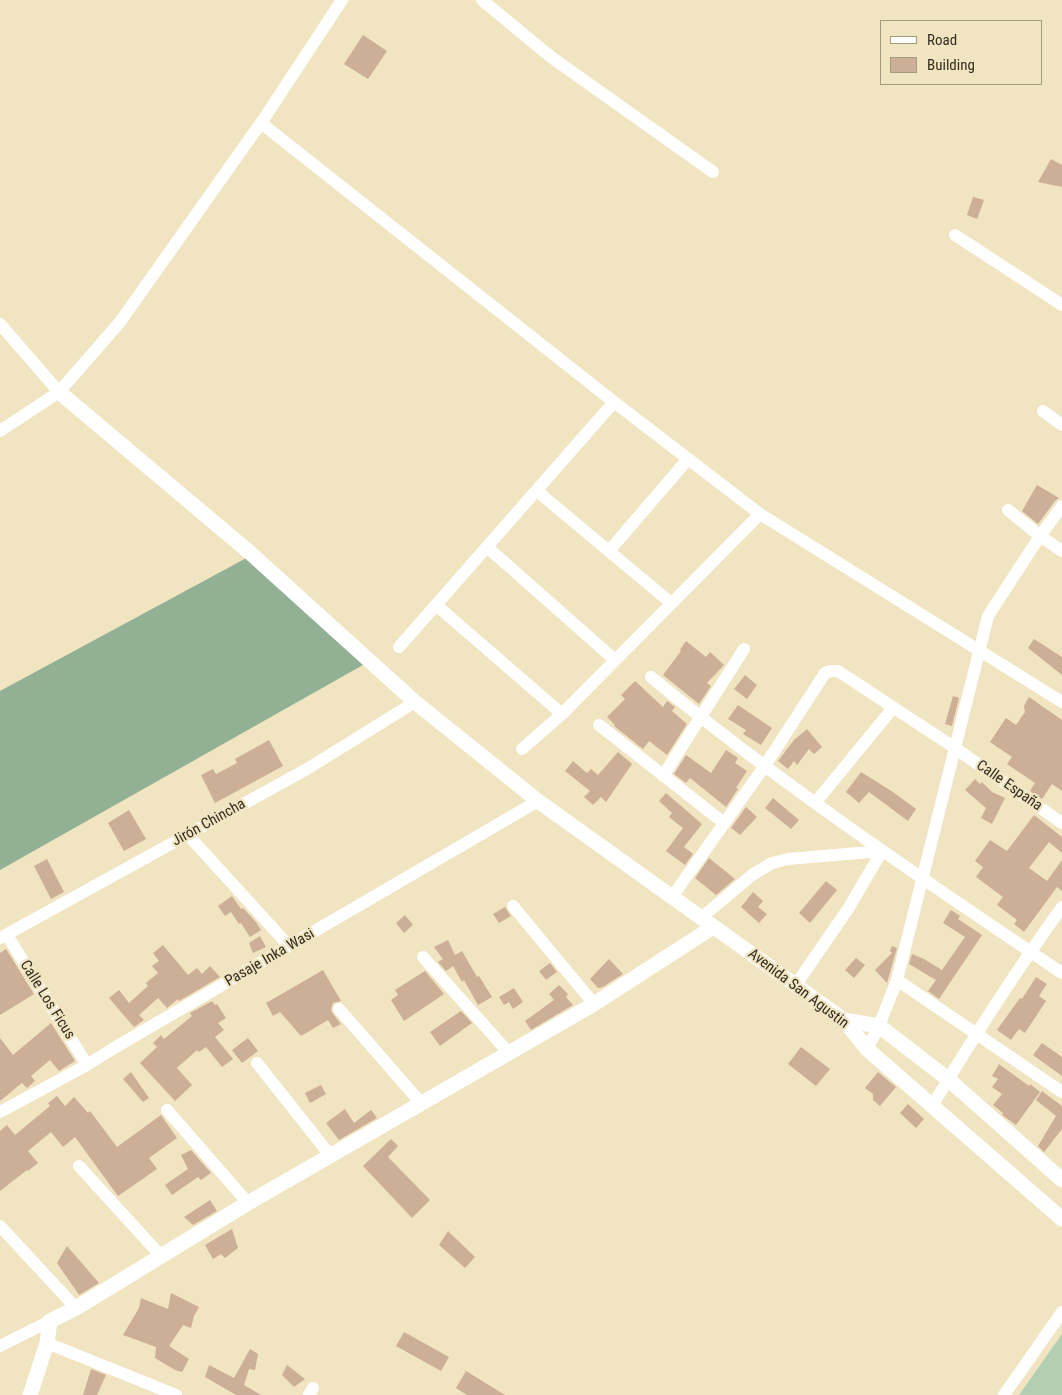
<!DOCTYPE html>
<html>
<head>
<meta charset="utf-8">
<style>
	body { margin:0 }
	#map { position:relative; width:1062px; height:1395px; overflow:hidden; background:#f0e4c1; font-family:"Roboto Condensed",sans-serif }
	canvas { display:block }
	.legend { position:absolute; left:880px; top:20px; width:162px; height:65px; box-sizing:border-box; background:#f0e4c1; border:1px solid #a49b81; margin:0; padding:6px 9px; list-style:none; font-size:15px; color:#322d20 }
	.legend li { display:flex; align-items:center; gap:10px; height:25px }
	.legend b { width:25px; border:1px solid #a49b81 }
</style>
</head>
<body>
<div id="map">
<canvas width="1062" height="1395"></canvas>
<ul class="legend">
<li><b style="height:6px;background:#fff"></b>Road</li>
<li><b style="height:14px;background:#cdae97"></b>Building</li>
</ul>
</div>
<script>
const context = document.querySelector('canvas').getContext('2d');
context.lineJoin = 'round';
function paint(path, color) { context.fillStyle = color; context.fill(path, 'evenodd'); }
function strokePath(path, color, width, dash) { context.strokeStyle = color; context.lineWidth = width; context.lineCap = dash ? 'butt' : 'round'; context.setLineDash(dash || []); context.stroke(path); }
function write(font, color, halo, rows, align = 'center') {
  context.font = font + ' "Roboto Condensed",sans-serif'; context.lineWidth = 4.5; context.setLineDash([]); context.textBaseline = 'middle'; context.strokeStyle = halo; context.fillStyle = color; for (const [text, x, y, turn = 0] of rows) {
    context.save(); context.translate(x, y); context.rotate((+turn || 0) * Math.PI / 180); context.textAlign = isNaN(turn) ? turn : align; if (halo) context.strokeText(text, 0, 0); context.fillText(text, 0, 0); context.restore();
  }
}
paint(new Path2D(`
	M 1062,1334 L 1062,1395 L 1019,1395 Z`), '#b2cfb4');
paint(new Path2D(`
	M 252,555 L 370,661 L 0,870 L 0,691 Z`), '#91b094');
paint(new Path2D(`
	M 363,35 L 387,51 L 368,79 L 344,64 Z
	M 1051,159 L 1062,165 L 1062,187 L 1038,182 Z
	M 973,197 L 984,200 L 977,219 L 967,215 Z
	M 1037,485 L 1059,498 L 1055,501 L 1038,524 L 1022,511 Z
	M 1034,639 L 1062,657 L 1062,675 L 1028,648 Z
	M 686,641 L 706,657 L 710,652 L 724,665 L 707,683 L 711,686 L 699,704 L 663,675 L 681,651 L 680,650 Z
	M 745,675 L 757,685 L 747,699 L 734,689 Z
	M 635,681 L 663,707 L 667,701 L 675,707 L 672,711 L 687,724 L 667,755 L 649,741 L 643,749 L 614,726 L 615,725 L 607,717 L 625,699 L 621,695 Z
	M 953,696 L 959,698 L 952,726 L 945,724 Z
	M 1029,697 L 1062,720 L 1062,791 L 1052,784 L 1042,799 L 1030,791 L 1035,783 L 1007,764 L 1012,757 L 990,742 L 1006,718 L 1016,725 L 1025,712 L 1024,706 Z
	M 738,705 L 772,728 L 761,745 L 743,734 L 746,730 L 728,719 Z
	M 807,729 L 822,747 L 814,754 L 809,749 L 797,765 L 794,761 L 788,769 L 778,761 L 794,740 Z
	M 269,740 L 283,766 L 215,803 L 201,775 L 213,769 L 216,774 L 237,763 L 235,759 Z
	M 726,750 L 738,758 L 735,763 L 747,771 L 736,788 L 738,789 L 726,807 L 690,778 L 686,783 L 674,774 L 686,755 L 711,773 Z
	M 618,752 L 632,764 L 606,802 L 601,797 L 593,805 L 584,797 L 590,791 L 565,771 L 573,761 L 587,773 L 591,769 L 598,775 Z
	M 861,772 L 893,792 L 916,809 L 908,821 L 869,792 L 859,803 L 846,792 Z
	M 975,779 L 980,784 L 982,782 L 992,792 L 1005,798 L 992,824 L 981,818 L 986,808 L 965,790 Z
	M 666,793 L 702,824 L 684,847 L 693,854 L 685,865 L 666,851 L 683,828 L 669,817 L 672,813 L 659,801 Z
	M 773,798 L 799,820 L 791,829 L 765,808 Z
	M 746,807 L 757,817 L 740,835 L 731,828 Z
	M 129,810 L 146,839 L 124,851 L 108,823 Z
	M 1034,815 L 1062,837 L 1062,853 L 1049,842 L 1029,868 L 1047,881 L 1062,860 L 1062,891 L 1057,887 L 1024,932 L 1014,924 L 1017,920 L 997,905 L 1003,897 L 976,877 L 983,867 L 975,861 L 990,840 L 1007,851 Z
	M 709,858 L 735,879 L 716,895 L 695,878 Z
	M 47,859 L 64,892 L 51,899 L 34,866 Z
	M 826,881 L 837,890 L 810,923 L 799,913 Z
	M 753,892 L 763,901 L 758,907 L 767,914 L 759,923 L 741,907 Z
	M 232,896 L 241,909 L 243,908 L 256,922 L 261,930 L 250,937 L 241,923 L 239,924 L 231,912 L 225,916 L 218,906 Z
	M 505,907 L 511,916 L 499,923 L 493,914 Z
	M 951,910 L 960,916 L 958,919 L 982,935 L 939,999 L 928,991 L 936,980 L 909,964 L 912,954 L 924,959 L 942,970 L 965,937 L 943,923 Z
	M 405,915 L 413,925 L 404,933 L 396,923 Z
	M 260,936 L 266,947 L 253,953 L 249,943 Z
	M 448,940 L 455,955 L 462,951 L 477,977 L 479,976 L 492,997 L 478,1005 L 464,980 L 462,982 L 453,966 L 446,971 L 438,962 L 443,959 L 434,947 Z
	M 163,945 L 188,975 L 197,968 L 202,974 L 210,966 L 220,977 L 179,1001 L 178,999 L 167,1008 L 158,998 L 139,1015 L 144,1020 L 134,1027 L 109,998 L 119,990 L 129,1003 L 148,986 L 146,983 L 158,973 L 152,966 L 159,961 L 153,953 Z
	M 892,946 L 897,948 L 887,983 L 875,970 L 892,953 L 890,951 Z
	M 6,949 L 34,994 L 0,1015 L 0,953 Z
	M 856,958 L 865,965 L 854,978 L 845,970 Z
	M 609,959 L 623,974 L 603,987 L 598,988 L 590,979 Z
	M 550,963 L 557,972 L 546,980 L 539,971 Z
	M 323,970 L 341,1001 L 333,1003 L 331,1010 L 333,1014 L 341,1024 L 333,1028 L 328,1020 L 301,1036 L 280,1012 L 273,1016 L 266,1003 Z
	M 425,971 L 444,994 L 404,1021 L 391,1000 L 398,995 L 395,990 Z
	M 1036,977 L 1047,984 L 1039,996 L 1046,1001 L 1025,1033 L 1019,1029 L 1011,1040 L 997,1030 L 1020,998 L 1022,999 Z
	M 559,985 L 568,994 L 566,997 L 573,1005 L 531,1030 L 525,1021 L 554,1000 L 549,994 Z
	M 514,988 L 523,1002 L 513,1009 L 509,1002 L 504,1005 L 499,997 Z
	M 212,1001 L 215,1005 L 217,1004 L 226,1018 L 218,1023 L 224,1030 L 215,1037 L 233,1059 L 222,1067 L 206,1047 L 199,1052 L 197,1050 L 177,1068 L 192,1085 L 175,1101 L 140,1063 L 157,1047 L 153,1043 L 161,1035 L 164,1039 L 192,1016 L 190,1013 Z
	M 461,1011 L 472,1023 L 440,1046 L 430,1032 Z
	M 51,1023 L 75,1061 L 59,1071 L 50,1060 L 31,1076 L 35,1081 L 27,1088 L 22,1083 L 0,1101 L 0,1038 L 13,1055 Z
	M 248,1038 L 258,1051 L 242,1063 L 232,1050 Z
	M 1042,1043 L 1062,1057 L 1062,1076 L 1033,1055 Z
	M 801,1047 L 830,1069 L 816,1086 L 788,1064 Z
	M 999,1064 L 1029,1086 L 1030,1084 L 1040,1092 L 1016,1125 L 1002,1115 L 1003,1113 L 993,1105 L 1002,1094 L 992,1087 L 998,1079 L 992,1076 Z
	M 131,1072 L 149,1098 L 143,1102 L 123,1079 Z
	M 878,1072 L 896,1087 L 880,1106 L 873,1100 L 873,1094 L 865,1088 Z
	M 321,1085 L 326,1094 L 310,1103 L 305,1093 Z
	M 1042,1091 L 1062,1106 L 1062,1129 L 1044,1152 L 1038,1146 L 1056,1116 L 1036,1100 Z
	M 57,1096 L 65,1106 L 74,1097 L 88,1113 L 90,1111 L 117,1147 L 161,1115 L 177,1138 L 149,1158 L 157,1169 L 118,1196 L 75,1137 L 63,1147 L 51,1132 L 28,1151 L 38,1163 L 28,1171 L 27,1170 L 0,1191 L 0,1131 L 7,1125 L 15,1135 L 50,1106 L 48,1103 Z
	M 908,1104 L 924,1119 L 916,1128 L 900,1113 Z
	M 345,1109 L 354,1123 L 371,1110 L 377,1118 L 339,1140 L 326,1123 Z
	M 391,1139 L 398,1146 L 388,1157 L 430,1200 L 412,1218 L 363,1166 Z
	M 191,1150 L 211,1173 L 201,1180 L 198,1177 L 172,1195 L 165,1185 L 188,1169 L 181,1155 Z
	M 210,1200 L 217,1211 L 193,1225 L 184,1217 Z
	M 232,1229 L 238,1248 L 225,1258 L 221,1254 L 213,1259 L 205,1245 Z
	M 448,1231 L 475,1257 L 465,1268 L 439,1245 Z
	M 67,1246 L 99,1283 L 79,1295 L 57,1263 Z
	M 171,1293 L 199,1307 L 194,1316 L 191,1328 L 183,1325 L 169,1346 L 189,1359 L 182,1372 L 175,1370 L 155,1358 L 156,1347 L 123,1335 L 139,1308 L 141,1298 L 168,1309 Z
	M 404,1332 L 449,1357 L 441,1371 L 396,1346 Z
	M 250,1349 L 258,1354 L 255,1370 L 249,1369 L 244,1385 L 261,1395 L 236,1395 L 205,1377 L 209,1365 L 234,1378 Z
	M 287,1365 L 305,1379 L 294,1387 L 282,1375 Z
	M 91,1369 L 106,1375 L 97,1395 L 83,1395 Z
	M 466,1371 L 505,1395 L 467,1395 L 456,1388 Z`), '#cdae97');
strokePath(new Path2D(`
	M 482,0 L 551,57 L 713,172
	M 261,123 L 614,402 L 760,514 L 1062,702
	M 955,235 L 1062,305
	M 0,324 L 59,392
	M 1043,411 L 1062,425
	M 0,431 L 59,392 L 120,322 L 265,117 L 342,0
	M 537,491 L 671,603
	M 1008,510 L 1040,536 L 1062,551
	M 487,547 L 615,660
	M 609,551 L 688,459
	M 436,605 L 562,714
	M 399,647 L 614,402
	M 651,677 C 782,785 921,878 1062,973
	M 599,725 L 724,823
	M 522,749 L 562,714 L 760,514
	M 663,776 L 744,649
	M 815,803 L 893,708
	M 188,835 L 289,946
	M 672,897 L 764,767 L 825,673 L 831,671 L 838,671 L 955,748 L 1062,823
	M 513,906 L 594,1004
	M 701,918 L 752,875 L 772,863 L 788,859 L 882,851 L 848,909 L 795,986
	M 7,935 L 87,1065
	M 0,938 L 307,769 L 415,702
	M 423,957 L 509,1053
	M 897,980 L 1062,1092
	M 339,1009 L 421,1103
	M 867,1049 L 879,1026 L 897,980 L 988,616 L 1040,536 L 1062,506
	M 257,1063 L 330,1155
	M 932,1106 C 973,1038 1016,971 1062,907
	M 167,1110 L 248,1203
	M 0,1112 L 87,1065 L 114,1048 L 538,801
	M 79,1166 L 161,1256
	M 0,1226 L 76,1308
	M 47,1343 L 176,1395
	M 0,1346 L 50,1321
	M 309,1395 L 313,1388
	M 1004,1395 L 1062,1312`), '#fff', 12);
strokePath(new Path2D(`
	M 59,392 L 248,551 L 415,702 L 538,801 L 844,1020 L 867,1049 L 1062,1219
	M 844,1020 L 879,1026 L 948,1079 L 1062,1180
	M 30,1395 L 47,1343 L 50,1321 L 76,1308 L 248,1203 L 594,1004 L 713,927`), '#fff', 15);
write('15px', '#322d20', '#f0e4c1', [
	["Calle España",1009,786,35],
	["Jirón Chincha",209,823,-29],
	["Pasaje Inka Wasi",270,958,-30],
	["Avenida San Agustin",798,989,37],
	["Calle Los Ficus",47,1000,58]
]);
</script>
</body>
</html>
